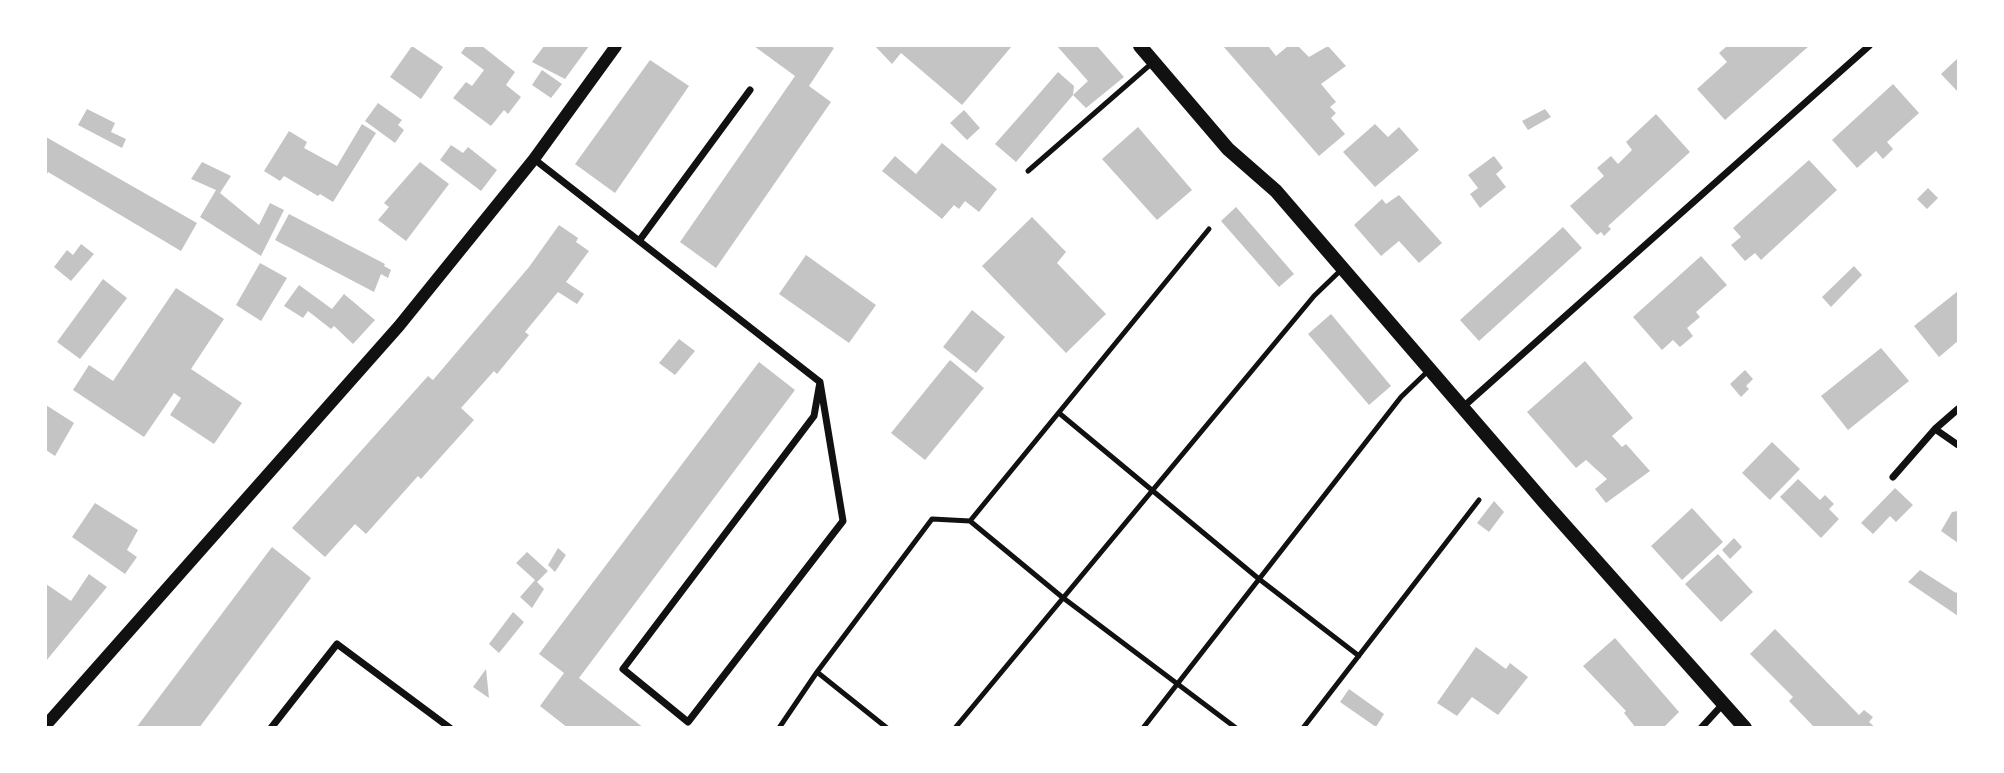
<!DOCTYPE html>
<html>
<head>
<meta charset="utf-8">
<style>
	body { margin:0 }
	#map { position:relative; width:2004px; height:773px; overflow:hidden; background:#fff; font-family:"Golos Text",sans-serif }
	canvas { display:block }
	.frame { position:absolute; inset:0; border:47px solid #fff; pointer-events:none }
</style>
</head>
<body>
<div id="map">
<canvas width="2004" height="773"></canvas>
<div class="frame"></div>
</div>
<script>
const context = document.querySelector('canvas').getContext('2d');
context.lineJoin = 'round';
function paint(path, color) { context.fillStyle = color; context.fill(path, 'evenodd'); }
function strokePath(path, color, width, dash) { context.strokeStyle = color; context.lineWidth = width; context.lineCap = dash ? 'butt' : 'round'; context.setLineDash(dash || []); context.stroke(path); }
paint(new Path2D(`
	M 412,46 L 443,67 L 421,99 L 390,77 Z
	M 466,46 L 482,46 L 515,72 L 506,85 L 521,97 L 508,114 L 504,110 L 491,126 L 453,98 L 466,82 L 472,86 L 484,70 L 461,53 Z
	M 544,46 L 589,46 L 565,79 L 532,62 Z
	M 754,46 L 830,46 L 834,48 L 809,86 L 831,102 L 716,268 L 680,242 L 795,76 Z
	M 875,46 L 1012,46 L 962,105 L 901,53 L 892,64 Z
	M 1057,46 L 1097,46 L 1124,77 L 1086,108 L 1073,95 L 1016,162 L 995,144 L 1032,102 L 1058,72 L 1074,86 L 1073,95 L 1088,81 Z
	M 1223,46 L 1271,46 L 1269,47 L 1276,56 L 1288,46 L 1298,46 L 1309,57 L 1328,46 L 1346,66 L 1321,84 L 1336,102 L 1330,107 L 1336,113 L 1331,118 L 1345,134 L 1319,156 Z
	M 1727,46 L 1809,46 L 1725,120 L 1697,89 L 1727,62 L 1719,53 Z
	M 1958,58 L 1958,92 L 1941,74 Z
	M 650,60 L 689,86 L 615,193 L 575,164 Z
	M 542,70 L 562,84 L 551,98 L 532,85 Z
	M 1893,84 L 1919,113 L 1887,142 L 1893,149 L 1883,159 L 1876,151 L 1857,168 L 1832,140 Z
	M 378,103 L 402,120 L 398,125 L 404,130 L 395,143 L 365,121 Z
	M 87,109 L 115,123 L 111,132 L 126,139 L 122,148 L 78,125 Z
	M 1545,109 L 1551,117 L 1528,130 L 1522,121 Z
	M 964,110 L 980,128 L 967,140 L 950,123 Z
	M 1656,114 L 1690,152 L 1608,226 L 1611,229 L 1604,236 L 1601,232 L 1597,235 L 1570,206 L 1604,176 L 1597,168 L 1611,156 L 1618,164 L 1632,150 L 1626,142 Z
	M 362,124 L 376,133 L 333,202 L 320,194 L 318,196 L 284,176 L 280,181 L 264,171 L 289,131 L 307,142 L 304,148 L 337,166 Z
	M 1375,124 L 1388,137 L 1399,127 L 1419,150 L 1375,187 L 1343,152 Z
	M 1138,127 L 1192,190 L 1157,220 L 1102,159 Z
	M 46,137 L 197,223 L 181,251 L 48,172 L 46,176 Z
	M 942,143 L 997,189 L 979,212 L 965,201 L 959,209 L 954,205 L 942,219 L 882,171 L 895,156 L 916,174 Z
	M 451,145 L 463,153 L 468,147 L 497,170 L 481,191 L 440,160 Z
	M 1494,156 L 1503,168 L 1496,174 L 1506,187 L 1480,208 L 1470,194 L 1478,188 L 1468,175 Z
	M 1809,160 L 1837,190 L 1761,260 L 1755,253 L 1745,261 L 1731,245 L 1741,237 L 1733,228 Z
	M 202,162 L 231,176 L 220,193 L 259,225 L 270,203 L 284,210 L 261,256 L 200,217 L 216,190 L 191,179 Z
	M 420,162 L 449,184 L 406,241 L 378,220 L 389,207 L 384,203 Z
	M 1928,188 L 1938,198 L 1927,209 L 1917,199 Z
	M 1399,195 L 1442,243 L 1419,263 L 1399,241 L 1381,256 L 1354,225 L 1382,199 L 1386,204 Z
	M 1236,207 L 1294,274 L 1279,287 L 1221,221 Z
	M 289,214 L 385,264 L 384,266 L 391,270 L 388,278 L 381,274 L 374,292 L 275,240 Z
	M 1032,217 L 1066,252 L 1057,263 L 1106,314 L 1066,353 L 982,266 Z
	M 559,225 L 578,238 L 576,242 L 589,251 L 566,282 L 584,294 L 577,304 L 558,292 L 525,332 L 529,335 L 497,374 L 494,371 L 461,408 L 474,420 L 421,479 L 418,476 L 366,534 L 355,524 L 325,557 L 292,528 L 428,376 L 433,380 L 529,267 Z
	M 1563,227 L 1582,248 L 1479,341 L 1460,320 Z
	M 81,244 L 94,254 L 71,281 L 54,267 L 67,250 L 73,255 Z
	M 806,255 L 876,305 L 849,343 L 779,294 Z
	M 1701,256 L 1727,285 L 1696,312 L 1700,317 L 1687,328 L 1693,336 L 1680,347 L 1673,340 L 1662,350 L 1633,317 Z
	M 260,263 L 287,278 L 261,321 L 236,305 Z
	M 1854,266 L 1862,275 L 1831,307 L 1822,297 Z
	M 103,279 L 127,298 L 80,359 L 57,342 Z
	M 299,285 L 332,309 L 344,294 L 375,320 L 353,344 L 334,326 L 331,329 L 308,311 L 303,318 L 284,306 Z
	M 176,288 L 224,319 L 191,369 L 242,403 L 214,444 L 170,415 L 181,398 L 174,393 L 144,437 L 73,390 L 89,365 L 113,381 Z
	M 1958,291 L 1958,341 L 1939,357 L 1914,326 Z
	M 972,310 L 1005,337 L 976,373 L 943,347 Z
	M 1331,314 L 1391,386 L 1369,405 L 1308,334 Z
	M 679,339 L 695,351 L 675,375 L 659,363 Z
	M 1881,348 L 1909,381 L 1848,430 L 1821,396 Z
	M 950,360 L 984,388 L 925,460 L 891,433 Z
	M 1585,361 L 1633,418 L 1612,436 L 1622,447 L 1626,444 L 1650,471 L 1606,503 L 1595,489 L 1607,479 L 1586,460 L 1576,468 L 1527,412 Z
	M 759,362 L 795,390 L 579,678 L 644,728 L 568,728 L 540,706 L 564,673 L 539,654 Z
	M 1745,370 L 1753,379 L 1746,386 L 1749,389 L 1741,397 L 1730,384 Z
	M 46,405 L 74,423 L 55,456 L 46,450 Z
	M 1772,442 L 1800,469 L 1770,500 L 1742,473 Z
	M 1798,479 L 1820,500 L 1825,495 L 1834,504 L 1829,509 L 1839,519 L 1821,538 L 1780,497 Z
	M 1895,488 L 1913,505 L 1896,522 L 1890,516 L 1873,534 L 1861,523 Z
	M 1494,501 L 1504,512 L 1489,532 L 1477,523 Z
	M 95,503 L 138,530 L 127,550 L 137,557 L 125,574 L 72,537 Z
	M 1692,508 L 1723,542 L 1682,580 L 1651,546 Z
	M 1958,511 L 1958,543 L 1941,531 L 1952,512 Z
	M 1734,538 L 1742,547 L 1730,559 L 1722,550 Z
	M 272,547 L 311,578 L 199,728 L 136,728 Z
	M 558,548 L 566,555 L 555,572 L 548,565 Z
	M 527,552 L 548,571 L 537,582 L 544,589 L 532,608 L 520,597 L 535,580 L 516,563 Z
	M 1718,554 L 1753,592 L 1721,622 L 1685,584 Z
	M 1920,570 L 1956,593 L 1958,590 L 1958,616 L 1908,582 Z
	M 89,574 L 107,587 L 46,661 L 46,584 L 71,601 Z
	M 513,612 L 524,622 L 499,653 L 489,644 Z
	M 1775,629 L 1859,715 L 1864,710 L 1873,717 L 1869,722 L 1876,728 L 1815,728 L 1789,701 L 1793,697 L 1750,654 Z
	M 1615,638 L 1679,712 L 1663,728 L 1636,728 L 1624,713 L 1626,711 L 1583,666 Z
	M 1476,647 L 1506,669 L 1510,663 L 1528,677 L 1498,715 L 1472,697 L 1457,716 L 1437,703 Z
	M 486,669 L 489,698 L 473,687 Z
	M 1349,689 L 1384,714 L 1376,727 L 1340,702 Z`), '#c4c4c4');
strokePath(new Path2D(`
	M 1028,171 L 1151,64
	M 1059,413 L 1259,579 L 1359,656
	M 970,521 L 1062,597 L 1236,728
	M 817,672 L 887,728
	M 779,728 L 817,672 L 932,519 L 970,521 L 1209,229
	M 955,728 L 1314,296 L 1341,270
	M 1143,728 L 1401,397 L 1428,371
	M 1303,728 L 1479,500`), '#111', 5);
strokePath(new Path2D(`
	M 534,159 L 820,382 L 814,416 L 623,669 L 688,722 L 843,521 L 820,382
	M 639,241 L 750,90
	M 1463,407 L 1869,46
	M 1935,429 L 1958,445
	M 1893,477 L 1935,429 L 1958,409
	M 271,728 L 337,644 L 450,728
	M 1701,728 L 1723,704`), '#111', 7);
strokePath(new Path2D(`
	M 46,725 L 399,326 L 534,159 L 616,46`), '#111', 12);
strokePath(new Path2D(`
	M 1140,46 L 1228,149 L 1276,191 L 1544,502 L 1745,728`), '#111', 14);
</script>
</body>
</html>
